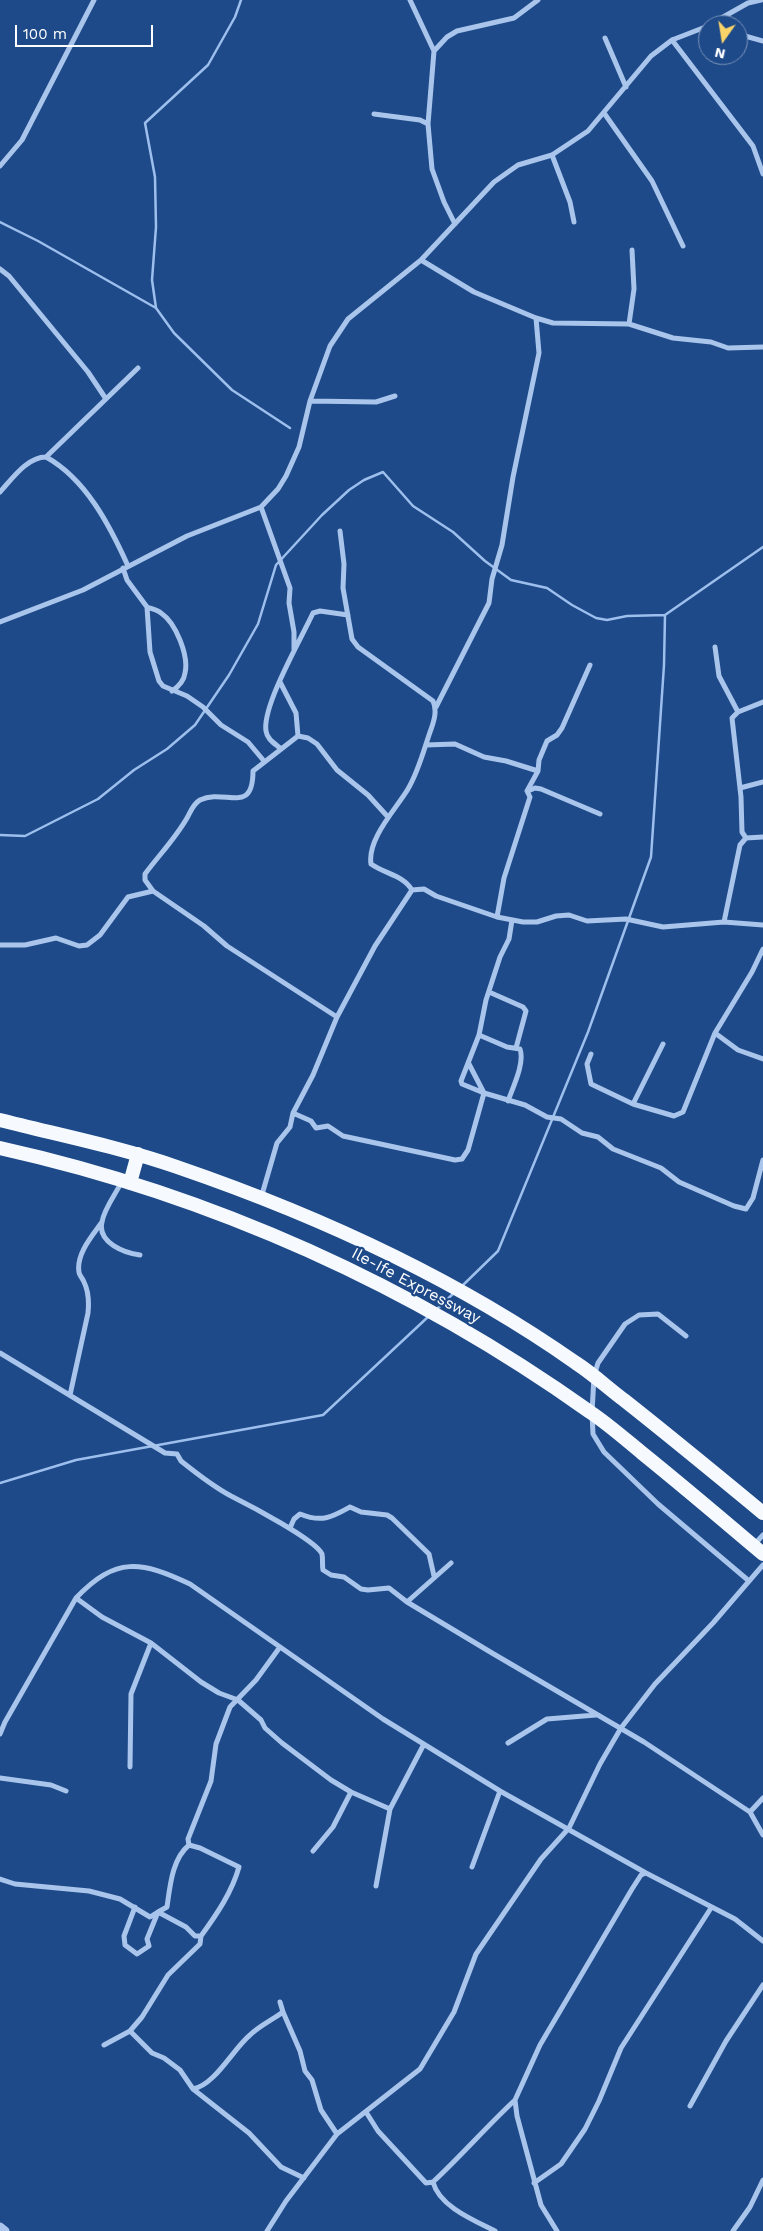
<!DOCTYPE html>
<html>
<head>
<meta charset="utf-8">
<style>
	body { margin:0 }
	#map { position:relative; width:763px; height:2231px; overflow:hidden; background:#1e4a89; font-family:"Work Sans",sans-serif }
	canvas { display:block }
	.north { position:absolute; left:698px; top:15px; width:50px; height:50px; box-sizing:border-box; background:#1e4a89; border:1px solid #7892b8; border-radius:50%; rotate:193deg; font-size:14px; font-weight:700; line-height:20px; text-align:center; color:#fff }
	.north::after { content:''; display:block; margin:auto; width:18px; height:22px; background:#fad468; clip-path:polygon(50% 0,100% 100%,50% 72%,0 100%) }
	.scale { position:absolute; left:15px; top:25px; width:138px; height:22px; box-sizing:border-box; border:2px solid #fff; border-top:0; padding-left:6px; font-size:15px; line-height:18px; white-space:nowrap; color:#fff; -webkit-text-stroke:4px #1e4a89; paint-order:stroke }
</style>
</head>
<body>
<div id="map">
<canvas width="763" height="2231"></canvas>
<div class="north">N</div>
<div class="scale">100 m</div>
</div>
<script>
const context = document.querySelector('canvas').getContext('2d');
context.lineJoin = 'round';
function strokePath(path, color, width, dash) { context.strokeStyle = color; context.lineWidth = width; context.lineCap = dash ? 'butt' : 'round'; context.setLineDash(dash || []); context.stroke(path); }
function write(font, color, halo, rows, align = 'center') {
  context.font = font + ' "Work Sans",sans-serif'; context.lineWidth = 4.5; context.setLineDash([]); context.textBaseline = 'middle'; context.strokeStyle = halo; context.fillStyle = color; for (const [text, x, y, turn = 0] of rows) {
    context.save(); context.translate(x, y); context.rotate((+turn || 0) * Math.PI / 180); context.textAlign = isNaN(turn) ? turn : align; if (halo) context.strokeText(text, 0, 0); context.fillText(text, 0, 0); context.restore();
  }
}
strokePath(new Path2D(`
	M 0,222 L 38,241 L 156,308 L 174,333 L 232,390 L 290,428
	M 156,308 L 152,280 L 156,227 L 155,177 L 145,123 L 208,65 L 235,17 L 241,0
	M 0,835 L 25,836 L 98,799 L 134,770 L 167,749 L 195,725 L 229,675 L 258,624 L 276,565 L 322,515 L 349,490 L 364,480 L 383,472 L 413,506 L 453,532 L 485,561 L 511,580 L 547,588 L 572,605 L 596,618 L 607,620 L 627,616 L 665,615 L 763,547
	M 461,1287 L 498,1251 L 588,1032 L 651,857 L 664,665 L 665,615
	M 437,1309 L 455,1292
	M 0,1483 L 76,1460 L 323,1415 L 429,1316`), '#9dbfed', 2.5);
strokePath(new Path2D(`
	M 410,0 L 434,51
	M 709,25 L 748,3 L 761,0
	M 738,34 L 763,41
	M 605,38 L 626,87
	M 672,40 L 753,146 L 763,174
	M 604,113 L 652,181 L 683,246
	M 374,114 L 420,120 L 428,124 L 432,169 L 444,202 L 455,224
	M 428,124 L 434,51 L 447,37 L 457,31 L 514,18 L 538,0
	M 552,155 L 570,202 L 574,222
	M 0,166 L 22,140 L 94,0
	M 421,260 L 474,292 L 536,318 L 553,323 L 629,324 L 673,338 L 711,342 L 728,348 L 763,347
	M 0,269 L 9,276 L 88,372 L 106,399
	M 629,324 L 634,289 L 632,250
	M 310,401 L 376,402 L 395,396
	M 46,457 L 138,368
	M 0,492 C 12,479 27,457 46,457 C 86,479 110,526 128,566
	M 261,507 L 290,588 L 289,603 L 294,632 L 294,649
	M 340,531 L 344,564 L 343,588 L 352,639 L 358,647 L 433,701 C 438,712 433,724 429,735 C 423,753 418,772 408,789 C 396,809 367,839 371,864 C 385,874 403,875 412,890
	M 123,568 L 127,580 L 147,607 L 150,652 L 159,681 L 163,686 L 187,696 L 203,707 L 221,725 L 248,742 L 264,761
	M 147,607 C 152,609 158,610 161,613 C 176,623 189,656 185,673 C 184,681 178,687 172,691
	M 0,622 L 83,590 L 187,536 L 261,507 L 278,489 L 286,476 L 299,447 L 310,401 L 330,346 L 348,319 L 421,260 L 494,182 L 518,165 L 552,155 L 588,131 L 651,56 L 672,40 L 708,26
	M 715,647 L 719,676 L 738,712
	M 280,682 L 296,713 L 298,736
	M 436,707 L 489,603 L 492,579 L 502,545 L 513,477 L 539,353 L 536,318
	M 426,745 L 455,744 L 484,757 L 506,761 L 538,771
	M 280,748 C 274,743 267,739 266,731 C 262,706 301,639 313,613 L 320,611 L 348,615
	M 740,788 L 763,782
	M 528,791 L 535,788 L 541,789 L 600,814
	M 746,838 L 742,832 L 741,797 L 732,718 L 738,712 L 763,702
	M 497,917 L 504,878 L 530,797 L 527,791 L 538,771 L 539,760 L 547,741 L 557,735 L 562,728 L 590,665
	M 512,920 L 509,939 L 500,957 L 486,1000 L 479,1035 L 461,1081 L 462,1084 L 484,1093 L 525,1105 L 547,1117 L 561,1119 L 582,1133 L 598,1137 L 613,1149 L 661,1168 L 679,1182 L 734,1206 L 746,1209 L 753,1198 L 763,1160
	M 724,922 L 740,845 L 746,838 L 763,837
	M 0,945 L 25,945 L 56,938 L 79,946 L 87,945 L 100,935 L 128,897 L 153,891
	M 489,992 L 523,1007 L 526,1011 L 516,1048
	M 337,1017 L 227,946 L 204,926 L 153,891 L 145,880 L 145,874 C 159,855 175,839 187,818 C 191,811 193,804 200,800 C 225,788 253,816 253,771 L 298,736 L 308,738 L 317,744 L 337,770 L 368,795 L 388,817
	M 715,1033 L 738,1050 L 763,1059
	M 479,1035 L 507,1047 L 520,1049 C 525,1063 513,1087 508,1101
	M 591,1054 L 587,1064 L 591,1084 L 633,1104 L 674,1116 L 683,1112 L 715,1033 L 752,972 L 763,949
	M 633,1104 L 663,1044
	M 293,1113 L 311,1121 L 316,1128 L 328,1126 L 343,1136 L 455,1160 L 462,1159 L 468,1150 L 484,1093 L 469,1064
	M 121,1183 C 115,1195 104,1209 102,1222 C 97,1243 125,1253 140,1255
	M 261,1198 L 277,1143 L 290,1127 L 293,1113 L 313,1075 L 337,1017 L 375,946 L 412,890 L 424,889 L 436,896 L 497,917 L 523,922 L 537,922 L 556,916 L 569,915 L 587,921 L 626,919 L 663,927 L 724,922 L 763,925
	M 686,1336 L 658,1314 L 639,1315 L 625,1324 L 598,1363 L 594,1376 L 592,1413 L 593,1434 L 604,1452 L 658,1504 L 749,1581
	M 0,1353 L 165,1453 L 177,1454 L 181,1461 C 196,1473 214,1487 231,1496 C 247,1504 316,1540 322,1554 C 323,1559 322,1565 323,1570 L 331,1575 L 344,1577 L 361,1589 L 368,1590 L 389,1588 L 407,1602 L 492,1653 L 644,1742 L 750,1812 L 763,1835
	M 70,1395 L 88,1313 C 89,1303 89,1292 84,1282 C 83,1279 79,1275 79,1272 C 76,1254 92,1236 102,1222
	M 290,1528 L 294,1519 L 300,1514 C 322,1523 332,1517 350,1507 L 361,1512 L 387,1515 L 392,1518 L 429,1554 L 434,1576
	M 753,1546 L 763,1535
	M 76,1598 L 102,1617 L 151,1643 L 131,1694 L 130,1767
	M 407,1602 L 451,1563
	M 151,1643 L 201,1682 L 219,1693 L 238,1700 L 261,1720 L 265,1728 L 282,1743 L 331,1780 L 351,1792 L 390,1809
	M 0,1734 L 5,1722 L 76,1598 C 116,1556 141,1561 190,1584 L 383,1719 L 500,1791 L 646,1873 L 735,1919 L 763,1941
	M 508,1743 L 547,1719 L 596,1715
	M 0,1778 L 51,1785 L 66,1791
	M 750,1812 L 763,1798
	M 313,1851 L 333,1827 L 351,1792
	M 472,1867 L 500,1791
	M 0,1879 L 15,1884 L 89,1891 L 120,1899 L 150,1917 L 158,1912 L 186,1927 L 195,1936 L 201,1936 C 217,1914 232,1892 239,1867 L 200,1848 L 189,1845
	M 376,1886 L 390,1809 L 424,1744
	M 135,1907 L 124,1936 L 125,1945 L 137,1954 L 149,1946 L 147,1939 L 158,1912 L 167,1907 C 170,1886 172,1859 189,1845 L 188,1839 L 211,1781 L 216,1744 L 230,1707 L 256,1680 L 280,1647
	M 280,2002 L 283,2012 L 300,2051 L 305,2071 L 312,2080 L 321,2110 L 337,2134
	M 130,2031 L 152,2053 L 164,2058 L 180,2070 L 193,2089 L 249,2133 L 281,2167 L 304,2178
	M 104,2045 L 130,2031 L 142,2017 L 168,1975 L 200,1944 L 201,1936
	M 193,2089 C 215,2085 233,2049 250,2035 C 259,2026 272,2020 283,2012
	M 690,2106 L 726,2041 L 763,1985
	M 366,2112 L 378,2131 L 426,2183 L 433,2182 C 461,2156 487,2126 515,2100
	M 433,2182 C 439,2206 473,2220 495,2231
	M 534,2183 L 561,2164 L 585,2129 L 599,2101 L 621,2048 L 711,1908
	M 267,2231 L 286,2201 L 337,2134 L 420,2069 L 454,2012 L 476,1954 L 541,1859 L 569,1828 L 600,1764 L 621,1728 L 655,1684 L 713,1623 L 763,1565
	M 557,2231 L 541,2205 L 517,2116 L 515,2100 L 540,2045 L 632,1889 L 641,1875 L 646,1873
	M 733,2231 L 750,2207 L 763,2180`), '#a9c5eb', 5);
strokePath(new Path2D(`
	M 0,2227 L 5,2231`), '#a9c5eb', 9);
strokePath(new Path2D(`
	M 0,1120 C 59,1135 120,1147 177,1167 C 317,1215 455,1278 576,1363 C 593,1374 608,1388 624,1400 C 671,1437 717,1475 763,1513
	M 0,1148 C 212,1195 413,1286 590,1412 C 608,1424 625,1439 642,1453 C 683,1486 723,1520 763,1554
	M 130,1183 L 138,1154`), '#f6fafe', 14);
write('16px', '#fff', '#1e4a89', [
	["Ile-Ife Expressway",416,1286,28]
]);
</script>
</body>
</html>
